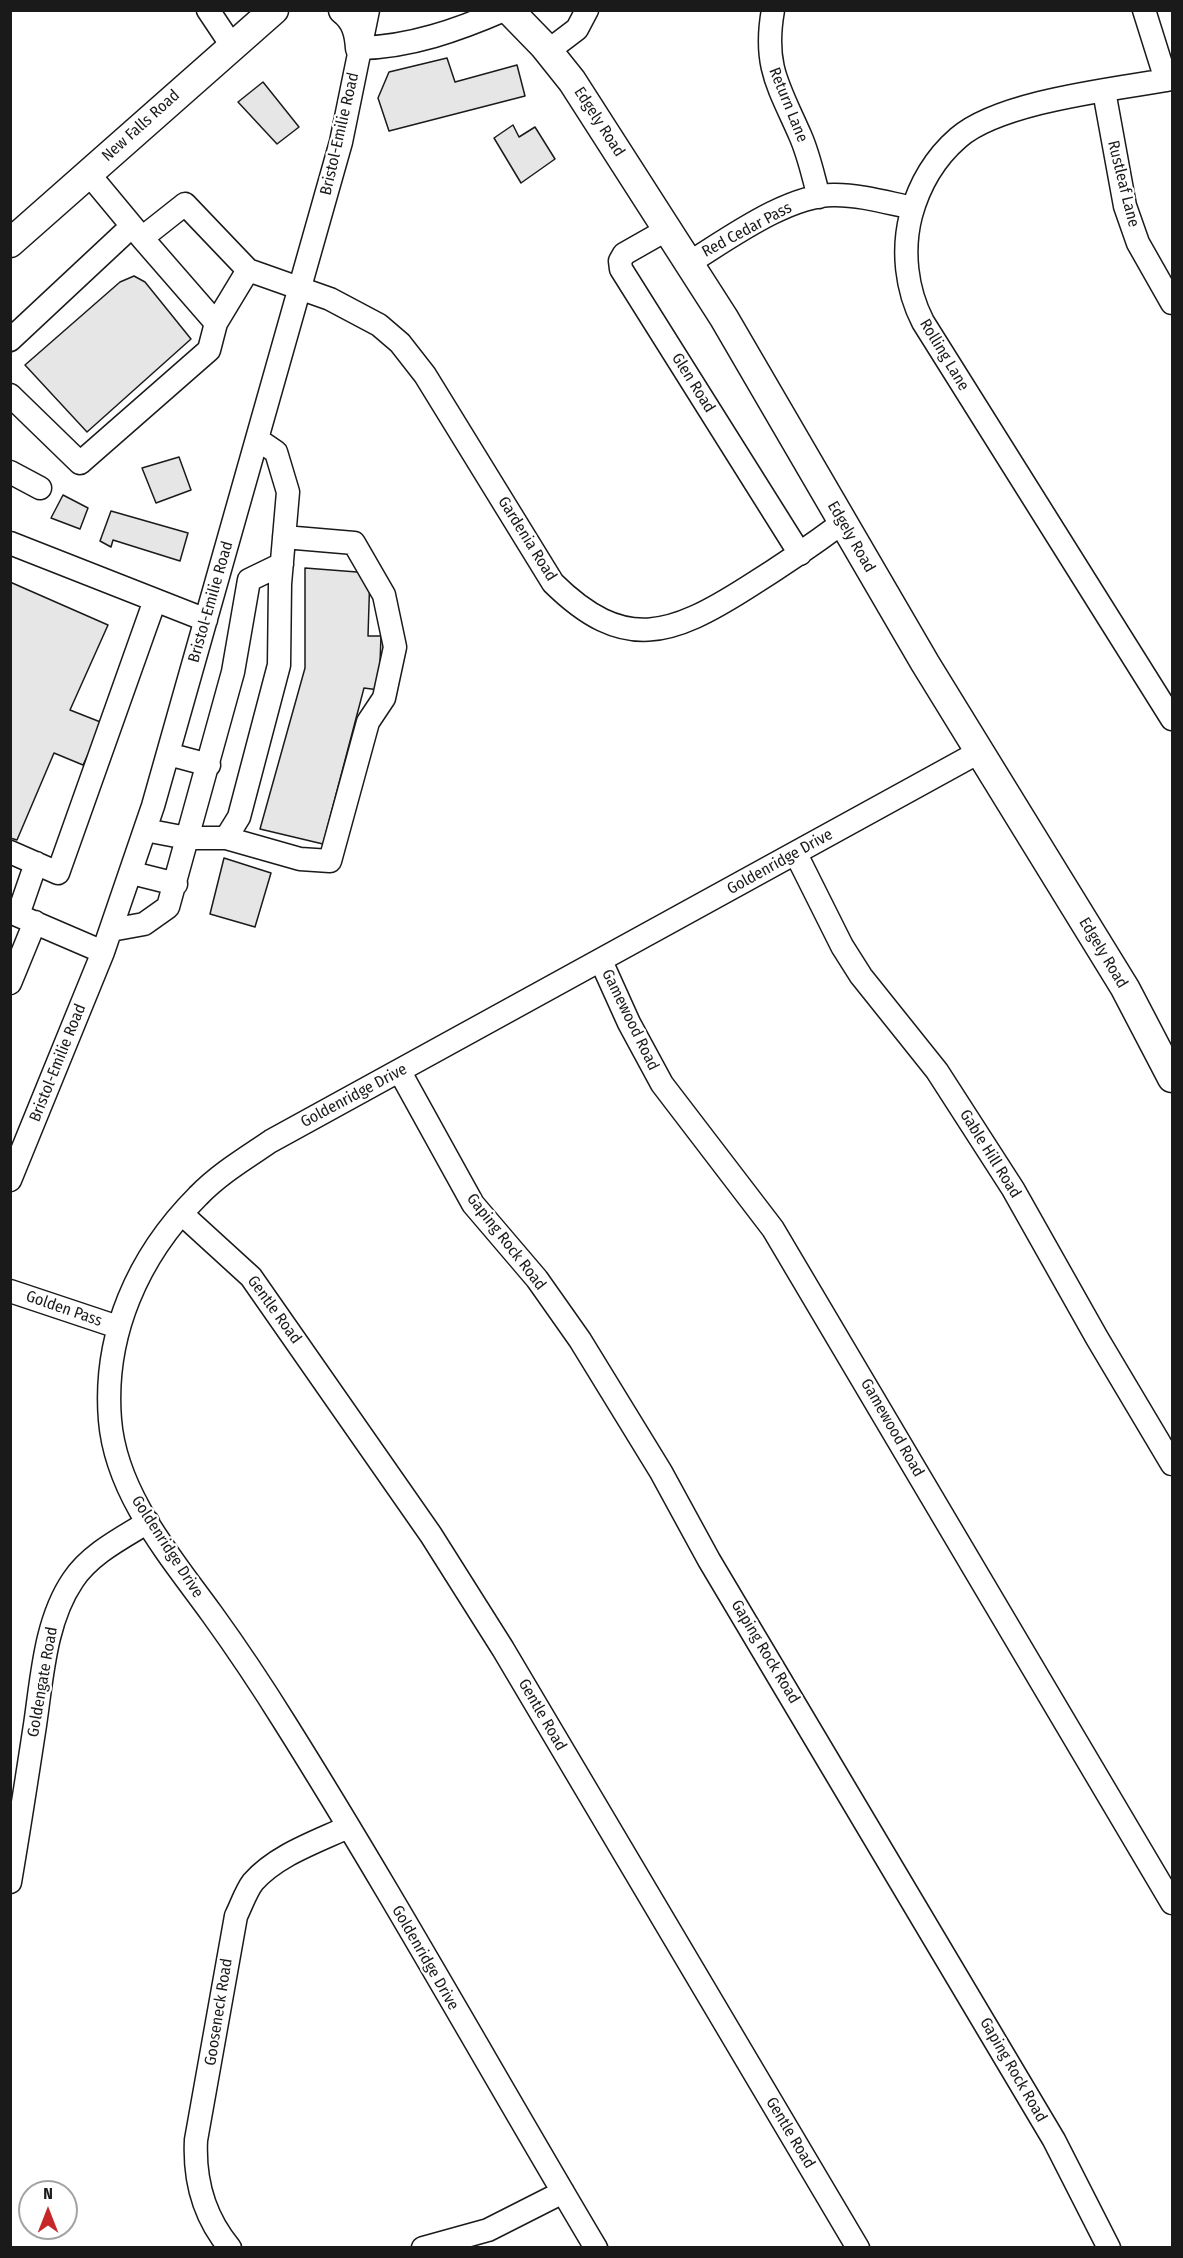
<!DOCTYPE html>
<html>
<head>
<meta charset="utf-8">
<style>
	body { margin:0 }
	#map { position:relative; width:1183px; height:2258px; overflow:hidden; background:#fff; font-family:"Fira Sans Condensed",sans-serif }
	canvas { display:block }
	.frame { position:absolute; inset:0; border:12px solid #1a1a1a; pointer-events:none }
	.north { position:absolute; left:18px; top:2180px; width:60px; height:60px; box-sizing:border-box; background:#fff; border:2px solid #a3a3a3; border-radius:50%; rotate:0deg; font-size:16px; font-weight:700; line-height:24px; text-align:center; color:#1a1a1a }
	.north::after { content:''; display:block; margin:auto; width:21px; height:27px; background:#c62828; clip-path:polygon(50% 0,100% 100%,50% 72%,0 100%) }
</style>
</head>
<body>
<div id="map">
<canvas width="1183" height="2258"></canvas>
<div class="frame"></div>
<div class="north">N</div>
</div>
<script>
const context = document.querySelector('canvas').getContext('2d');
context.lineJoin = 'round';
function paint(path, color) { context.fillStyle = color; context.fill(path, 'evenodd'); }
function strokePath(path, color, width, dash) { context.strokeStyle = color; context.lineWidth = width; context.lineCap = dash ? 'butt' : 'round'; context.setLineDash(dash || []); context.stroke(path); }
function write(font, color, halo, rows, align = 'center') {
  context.font = font + ' "Fira Sans Condensed",sans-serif'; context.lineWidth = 4.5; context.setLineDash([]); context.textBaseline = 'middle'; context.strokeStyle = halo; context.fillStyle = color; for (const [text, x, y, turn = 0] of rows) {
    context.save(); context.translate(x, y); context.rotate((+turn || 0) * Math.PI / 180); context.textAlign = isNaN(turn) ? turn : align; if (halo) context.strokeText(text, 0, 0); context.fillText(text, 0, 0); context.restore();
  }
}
const building = new Path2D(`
	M 447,58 L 455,82 L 517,65 L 525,96 L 389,131 L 378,98 L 389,72 Z
	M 263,82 L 299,127 L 277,144 L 238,102 Z
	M 513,125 L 519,137 L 535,127 L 555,159 L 521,183 L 494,138 Z
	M 134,276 L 145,282 L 191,339 L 87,432 L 25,365 L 120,282 Z
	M 179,457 L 191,490 L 156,503 L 142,468 Z
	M 63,495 L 88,508 L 80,529 L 51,518 Z
	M 111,511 L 188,533 L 180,561 L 113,540 L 111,547 L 100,541 Z
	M 305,568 L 370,573 L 368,636 L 381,636 L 379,690 L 364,688 L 323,844 L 260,829 L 305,668 Z
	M 10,582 L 108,625 L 70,710 L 103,723 L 83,765 L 54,753 L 17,840 L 10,838 Z
	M 224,858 L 271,873 L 255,927 L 210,914 Z`);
paint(building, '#e6e6e6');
strokePath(building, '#1a1a1a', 1.5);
const minor = new Path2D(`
	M 208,10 L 232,46
	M 773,10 C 763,66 779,87 800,135 C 809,155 813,176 819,197
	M 1144,10 L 1166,80
	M 360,48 C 410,47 458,30 504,10
	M 548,51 L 577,29 L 587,10
	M 1172,79 C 1116,89 1000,101 958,138 C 935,158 919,186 911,215 C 902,250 906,289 923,322 L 1172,719
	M 1104,91 L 1125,206 L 1138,243 L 1172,303
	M 88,173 L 142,238 L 185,204 L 248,270 L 330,299 L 379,325 L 400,343 L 425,375 L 553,583 C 624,653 671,636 748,587 C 780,567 811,546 842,523
	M 668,229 L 624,254 L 620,261 L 621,269 L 800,554
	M 142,238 L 216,323 L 248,270
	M 689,263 C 728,239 789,194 835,195 C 862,195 888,203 913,208
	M 10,340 L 132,226
	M 10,395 L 80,463 L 209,350 L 216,323
	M 10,472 L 40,488
	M 10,543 L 206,620
	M 168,754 L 209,765
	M 145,830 L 187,838 L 226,838 L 239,817 L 279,665 L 280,584 L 288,492 L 276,452 L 257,439
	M 226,838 L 300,859 L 330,861 L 368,722 L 384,698 L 395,647 L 384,595 L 354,543 L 284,537
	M 10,852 L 58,873 L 155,600
	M 796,854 L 842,946 L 861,976 L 937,1071 L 1013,1189 L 1097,1338 L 1172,1464
	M 132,873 L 176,884
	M 10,912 L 103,952
	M 18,915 L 36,863
	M 111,930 L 144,924 L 168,907 L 233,672 L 249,580 L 282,564
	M 601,961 L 629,1023 L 662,1084 L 773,1229 L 1172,1903
	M 10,983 L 35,922
	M 400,1072 L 473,1204 L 537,1279 L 580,1340 L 661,1472 L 709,1560 L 1054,2140 L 1109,2248
	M 10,1180 L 103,952 L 153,806 L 341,142 L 368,10
	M 182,1214 L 251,1277 L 431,1535 L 503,1649 L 858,2248
	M 10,1291 L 118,1327
	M 10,1882 C 19,1830 27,1777 35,1725 C 42,1678 45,1621 73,1580 C 90,1554 122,1538 148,1522
	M 230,2248 C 204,2217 194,2180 196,2140 L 236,1916 C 241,1906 246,1891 253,1882 C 277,1855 316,1842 348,1827
	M 423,2248 L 488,2230 L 563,2192
	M 596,2248 C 492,2073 393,1895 285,1723 C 262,1686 238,1650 212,1614 C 170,1556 116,1494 110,1420 C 103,1335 138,1256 198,1196 C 219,1174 246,1158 271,1141 L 979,752`);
const major = new Path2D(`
	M 343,10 C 356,20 359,33 360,48
	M 509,10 L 544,46 L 572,81 L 724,318 L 925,663 L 1125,988 L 1172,1078
	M 10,243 L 274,10`);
strokePath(minor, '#1a1a1a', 25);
strokePath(major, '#1a1a1a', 31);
strokePath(minor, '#fff', 22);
strokePath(major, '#fff', 28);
write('16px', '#1a1a1a', '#fff', [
	["Return Lane",788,105,68],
	["Edgely Road",599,122,57],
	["New Falls Road",141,126,-42],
	["Bristol-Emilie Road",340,134,-77],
	["Rustleaf Lane",1123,184,76],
	["Red Cedar Pass",747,230,-28],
	["Rolling Lane",944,355,59],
	["Glen Road",693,383,58],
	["Edgely Road",851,537,60],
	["Gardenia Road",527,539,58],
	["Bristol-Emilie Road",211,602,-74],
	["Goldenridge Drive",780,862,-29],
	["Edgely Road",1103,953,59],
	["Gamewood Road",630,1020,64],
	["Bristol-Emilie Road",58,1063,-68],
	["Goldenridge Drive",354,1096,-28],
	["Gable Hill Road",990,1154,58],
	["Gaping Rock Road",506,1242,52],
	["Golden Pass",64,1309,19],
	["Gentle Road",274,1310,54],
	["Gamewood Road",892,1428,60],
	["Goldenridge Drive",167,1547,57],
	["Gaping Rock Road",765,1652,59],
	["Goldengate Road",43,1682,-80],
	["Gentle Road",542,1715,60],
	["Goldenridge Drive",425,1958,60],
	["Gooseneck Road",219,2012,-81],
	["Gaping Rock Road",1013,2070,60],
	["Gentle Road",790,2133,59]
]);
</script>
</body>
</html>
